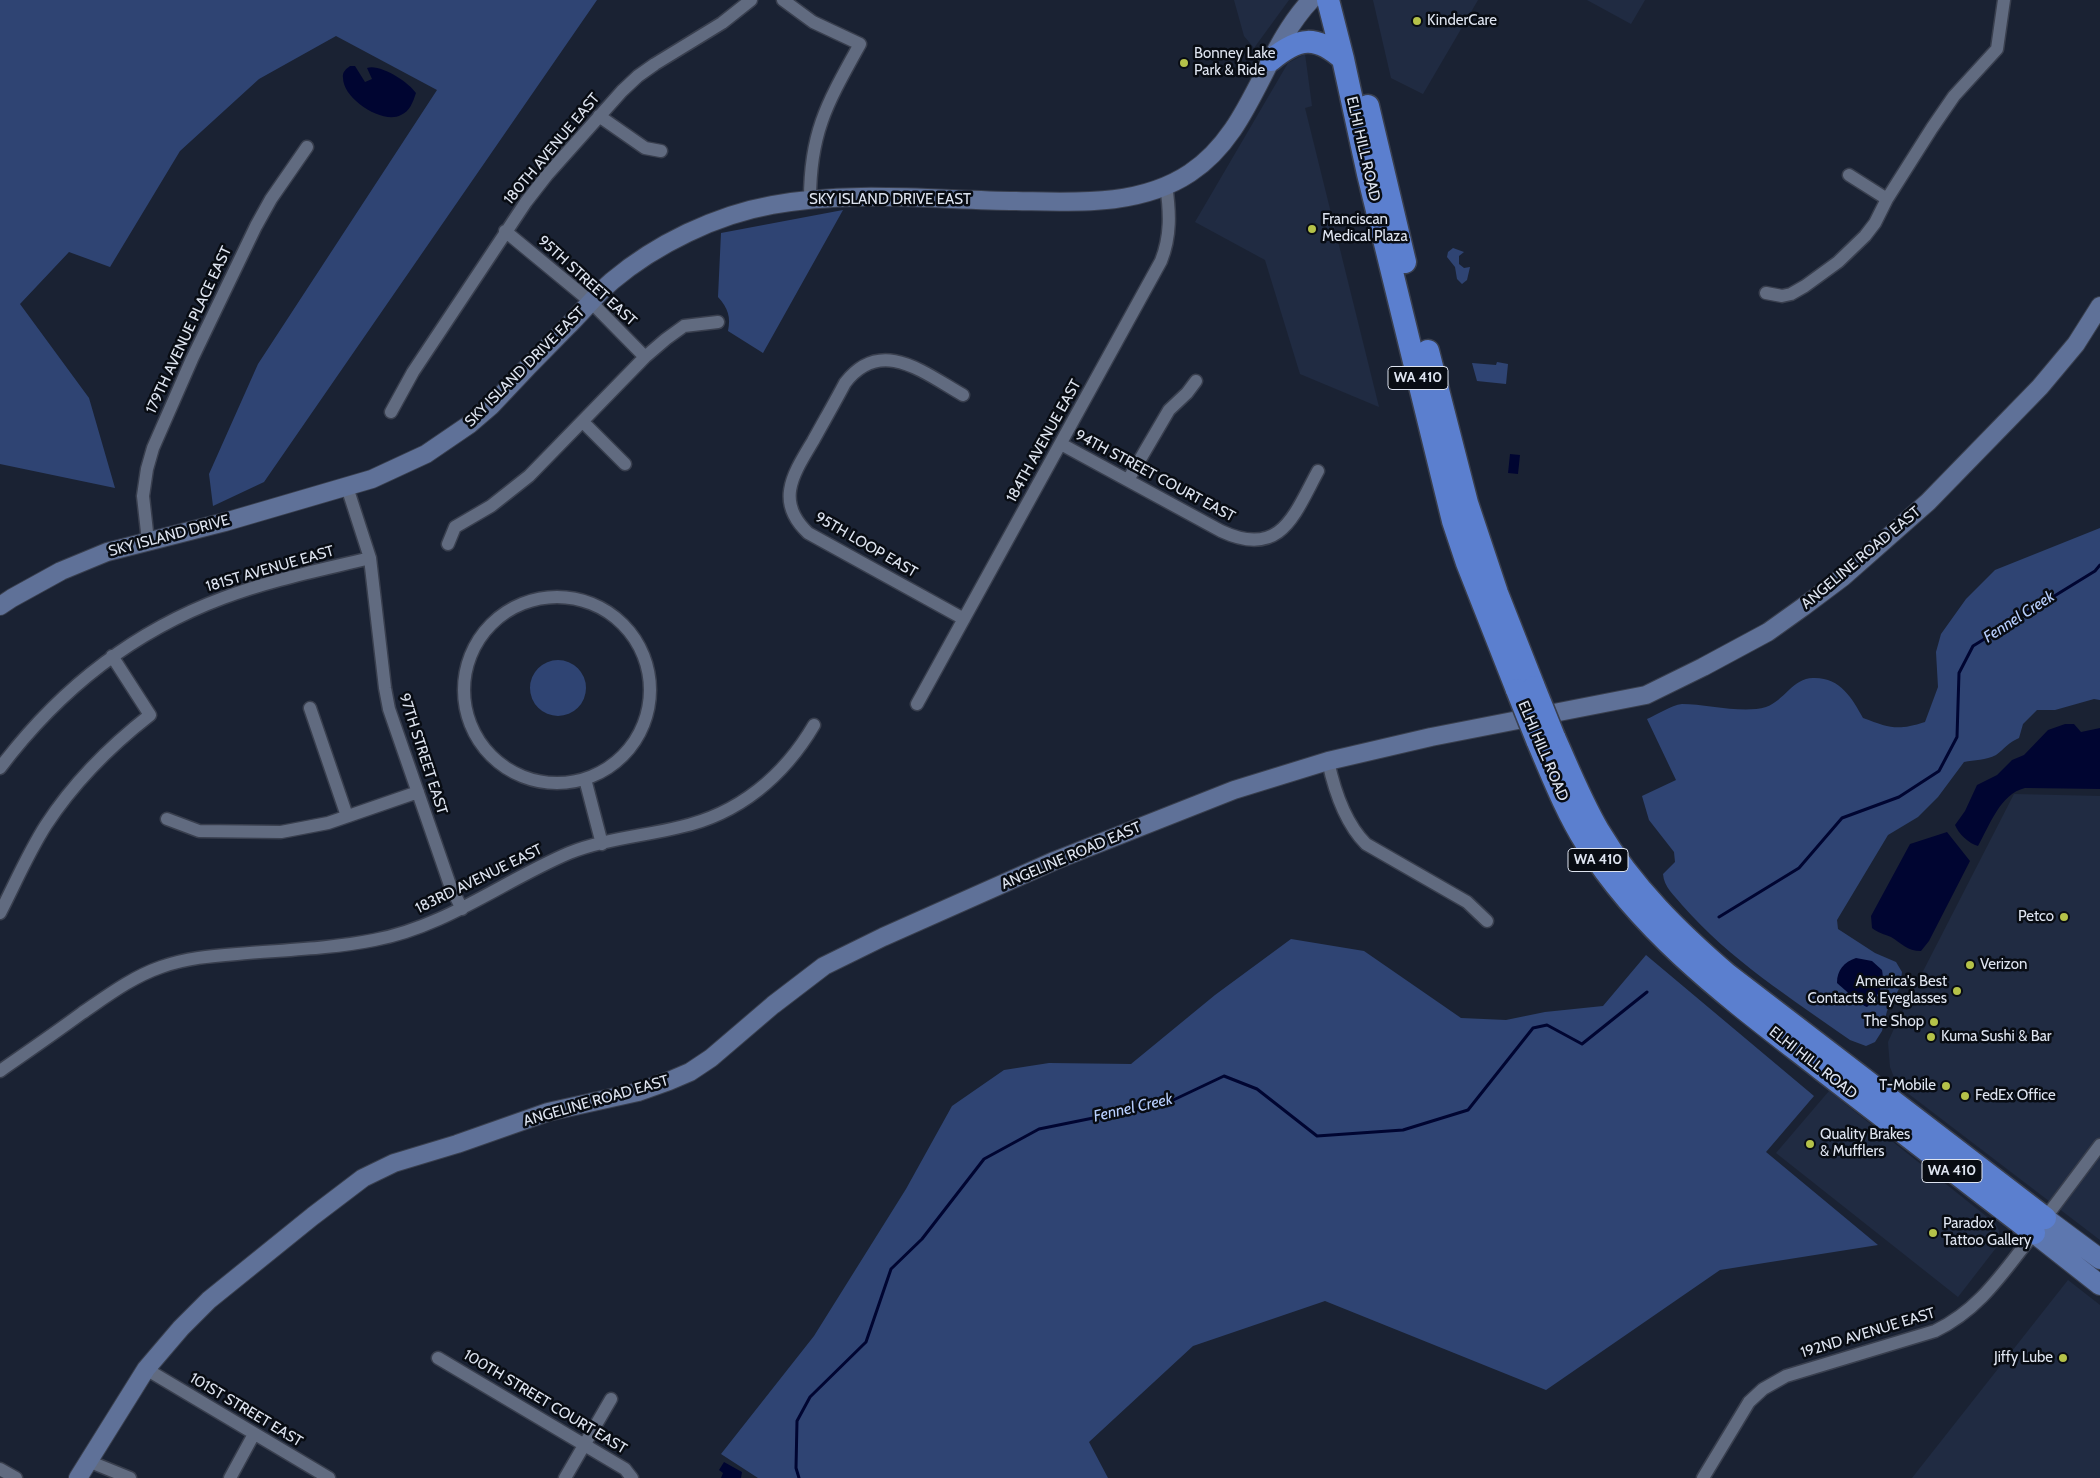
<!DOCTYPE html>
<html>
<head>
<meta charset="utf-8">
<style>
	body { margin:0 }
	canvas { display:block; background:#1a2233 }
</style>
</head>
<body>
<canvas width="2100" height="1478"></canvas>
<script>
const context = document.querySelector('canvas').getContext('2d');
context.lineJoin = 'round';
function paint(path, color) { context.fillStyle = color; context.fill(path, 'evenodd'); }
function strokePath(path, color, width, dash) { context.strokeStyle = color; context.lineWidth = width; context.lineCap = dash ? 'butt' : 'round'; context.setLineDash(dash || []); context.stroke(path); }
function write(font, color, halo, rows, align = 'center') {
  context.font = font + ' Cabin,sans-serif'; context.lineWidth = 5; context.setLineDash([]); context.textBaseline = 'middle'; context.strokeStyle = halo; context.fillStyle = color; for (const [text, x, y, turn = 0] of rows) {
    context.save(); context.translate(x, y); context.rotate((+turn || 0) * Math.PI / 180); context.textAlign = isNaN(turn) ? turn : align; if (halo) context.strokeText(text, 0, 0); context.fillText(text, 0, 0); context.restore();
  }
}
paint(new Path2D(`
	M 1234,0 L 1289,0 L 1254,48 L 1244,36 Z
	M 1373,0 L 1478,0 L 1423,94 L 1391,78 Z
	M 1587,0 L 1645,0 L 1631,24 Z
	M 1305,54 L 1312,106 L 1305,108 L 1379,407 L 1300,374 L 1265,260 L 1195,222 L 1288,63 Z
	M 2014,794 L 2100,796 L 2100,1240 L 1897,1085 L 1890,1067 L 1888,1042 L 1897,1022 Z
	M 1829,1091 L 1996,1224 L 1999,1231 L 1999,1244 L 1958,1297 L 1776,1153 Z
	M 2068,1280 L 2100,1305 L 2100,1478 L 1912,1478 Z`), '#202b42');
paint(new Path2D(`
	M 0,0 L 597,0 L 264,482 L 213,506 L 209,474 L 258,364 L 437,90 L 336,36 L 259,79 L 180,151 L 110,267 L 69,252 L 20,304 L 89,398 L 115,488 L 0,464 Z
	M 843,210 L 763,353 L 728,331 C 731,317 728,308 718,297 L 721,233 Z
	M 1453,248 L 1464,252 L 1459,256 L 1459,264 L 1464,268 L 1470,267 L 1467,280 L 1462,284 L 1457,279 L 1455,267 L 1447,257 L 1448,252 Z
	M 1497,362 L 1508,364 L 1506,384 L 1477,381 L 1472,363 L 1496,365 Z
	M 2100,528 L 2100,700 L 2094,699 L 2055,710 L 2037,710 L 2023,724 L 2019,738 C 2009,742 2004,749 1996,755 C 1986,760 1974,760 1964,762 L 1938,797 L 1918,817 L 1888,835 L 1837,920 L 1838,929 L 1875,953 L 1896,962 L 1902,972 L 1900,987 L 1887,1011 L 1882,1031 L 1875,1042 L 1866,1046 L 1850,1040 C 1791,998 1730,960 1682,905 C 1674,895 1664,887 1663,874 L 1675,862 L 1674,852 L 1649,820 L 1642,796 L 1676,780 L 1647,719 C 1657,715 1671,705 1682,704 C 1706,704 1743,714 1766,707 C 1784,701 1793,678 1813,678 C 1840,677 1852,698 1863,718 C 1890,728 1897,731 1925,722 L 1938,687 L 1936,652 L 1941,634 L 1966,599 L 1995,570 Z
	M530 688a28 28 0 1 1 56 0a28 28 0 1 1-56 0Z
	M 1291,939 L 1364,951 L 1461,1018 L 1506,1020 L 1545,1012 L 1603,1006 L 1646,955 L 1814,1096 L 1766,1152 L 1878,1245 L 1720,1270 L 1546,1390 L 1325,1301 L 1193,1346 L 1089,1442 L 1108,1478 L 758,1478 L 721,1454 L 814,1336 L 906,1189 L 952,1106 L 1004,1070 L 1049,1063 L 1131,1064 L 1215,995 Z`), '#2f4473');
paint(new Path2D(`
	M 350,66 L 355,66 L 365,82 L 372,79 L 367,68 C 379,63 409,82 416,93 C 413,102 410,111 401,115 C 383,125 343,99 343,78 C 342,72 346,69 350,66 Z
	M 1510,454 L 1520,455 L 1518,474 L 1508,473 Z
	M 2065,724 L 2074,724 L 2081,732 L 2100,728 L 2100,789 L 2025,788 C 2000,794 1990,825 1978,846 C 1969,844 1958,833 1955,825 L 1965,811 L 1977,785 L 1997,775 L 2012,760 L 2024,755 L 2048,730 Z
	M 1947,832 L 1970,861 L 1929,941 L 1921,951 C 1907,951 1901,943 1891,937 C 1884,934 1878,933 1872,928 L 1871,916 L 1910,844 Z
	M 1856,958 L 1872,961 L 1882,970 C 1885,983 1878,998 1867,1007 C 1861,1005 1844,989 1837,983 C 1837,970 1844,962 1856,958 Z
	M 724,1462 L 742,1472 L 741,1478 L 721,1478 L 723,1473 L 719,1470 Z`), '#000531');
strokePath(new Path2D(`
	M 1719,917 L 1799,868 L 1842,818 L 1899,797 L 1939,771 L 1957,737 L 1959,673 L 1973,646 L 2095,571 L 2100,565
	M 799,1478 L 796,1468 L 797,1421 L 810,1397 L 866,1342 L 891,1269 L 922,1239 L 984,1159 L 1039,1129 L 1167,1103 L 1224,1076 L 1257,1089 L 1317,1136 L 1403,1130 L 1468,1110 L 1533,1028 L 1547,1025 L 1582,1044 L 1647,992`), '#000531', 3);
const street = new Path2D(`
	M 783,0 L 813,22 L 860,44 C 828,102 810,131 810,199
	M 599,116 L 645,148 L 661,151
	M 1849,175 L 1887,199
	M 505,231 L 591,302 L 645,357
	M 1766,293 L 1782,296 L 1791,294 L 1805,286 L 1838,262 L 1865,236 L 1875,223 L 1887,199 L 1932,128 L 1954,96 L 1997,49 L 2004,0
	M 963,395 C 924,373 881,336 845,383 C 835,402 824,421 813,441 C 794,473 774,501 808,533 L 964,619
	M 391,412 L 413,372 L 526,202 L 547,175 L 622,91 L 638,76 L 655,64 L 722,23 L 751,0
	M 583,422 L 625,464
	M 1061,444 L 1221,531 C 1281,559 1294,515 1318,471
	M 1128,480 L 1169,410 L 1187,393 L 1196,381
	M 347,487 L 370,558 L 385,688 L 389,709 L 450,885 L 462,909
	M 148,541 L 143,496 L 147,469 L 153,448 L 192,359 L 256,226 L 271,199 L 307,147
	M 448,544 L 455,527 L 491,506 L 529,476 L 645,357 L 666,339 L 684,326 L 718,322
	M464 690a93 93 0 1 1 186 0a93 93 0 1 1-186 0Z
	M 917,704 L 1161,261 C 1171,236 1170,212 1166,185
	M 310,708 L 347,816
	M 1328,761 C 1334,789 1345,823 1366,844 L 1467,902 L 1487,921
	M 0,768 C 58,691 132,632 223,598 C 270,580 321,570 370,558
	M 585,779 L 602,844
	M 167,819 L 199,831 L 281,832 L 328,823 L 418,792
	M 0,913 C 15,884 28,853 46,825 C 74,782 109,747 150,715 L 112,656
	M 0,1071 C 27,1052 55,1033 82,1013 C 107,996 132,977 161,967 C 186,958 211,956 237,954 C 282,950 329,949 374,940 C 445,927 503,881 569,853 C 604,839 644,836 680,827 C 739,814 784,776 814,725
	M 438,1358 L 625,1469 L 632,1478
	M 146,1369 L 329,1478
	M 88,1461 L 130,1478
	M 0,1469 L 16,1478
	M 230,1478 L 254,1434
	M 565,1478 L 611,1399
	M 1703,1478 L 1749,1402 L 1763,1389 L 1786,1376 L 1935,1331 C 1977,1311 2000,1277 2028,1241 C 2052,1209 2076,1177 2100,1145`);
const secondary = new Path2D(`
	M 0,606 L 12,598 L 61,571 L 107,552 L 225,522 L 372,479 L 426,454 L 470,424 L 491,406 C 516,379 541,353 567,327 C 582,312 596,295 612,281 C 656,244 716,215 772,205 C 852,190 935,200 1016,201 C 1074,202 1139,207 1190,173 C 1252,132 1262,52 1311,0
	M 78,1478 L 146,1369 L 181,1328 L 209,1300 L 313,1216 L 363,1178 L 394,1163 L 457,1144 L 548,1112 L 638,1092 L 669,1081 L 690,1072 L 711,1058 L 773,1005 L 824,966 L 883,937 L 1054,861 L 1234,790 L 1328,761 L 1431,737 L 1646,695 L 1703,667 L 1768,632 L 1803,607 L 1843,577 L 1928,502 L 2040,387 L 2076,344 L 2100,306`);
const primary = new Path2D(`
	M 2045,1218 L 2100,1259
	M 2034,1233 L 2100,1285`);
const highway = new Path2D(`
	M 1328,0 L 1343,59 L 1368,174 L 1453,521 L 1467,563 L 1517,690
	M 1271,60 C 1299,37 1316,35 1343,59
	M 1368,106 L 1405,262
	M 1428,351 L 1467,503 L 1497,593 L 1534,687
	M 1554,737 C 1568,768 1581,801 1598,830 C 1632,887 1679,933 1728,975 L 2045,1218
	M 1537,740 C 1552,775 1566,811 1586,843 C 1645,937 1735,1002 1821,1069 C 1892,1124 1963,1179 2034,1233`);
strokePath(street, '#393f4e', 15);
strokePath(secondary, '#393f4e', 20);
strokePath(primary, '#393f4e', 22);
strokePath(highway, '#393f4e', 25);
strokePath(street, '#616b80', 12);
strokePath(secondary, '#5f7198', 18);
strokePath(primary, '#5d77af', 20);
strokePath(highway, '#5b7fcf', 22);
const highwayBridge = new Path2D(`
	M 1534,687 L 1554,737
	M 1517,690 L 1537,740`);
strokePath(highwayBridge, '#393f4e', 25, []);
strokePath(highwayBridge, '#5b7fcf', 22);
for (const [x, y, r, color] of [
	[1417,21,5,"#b5c249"],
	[1184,63,5,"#b5c249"],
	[1312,229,5,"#b5c249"],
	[2064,917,5,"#b5c249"],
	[1970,965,5,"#b5c249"],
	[1957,991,5,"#b5c249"],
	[1934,1022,5,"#b5c249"],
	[1931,1037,5,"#b5c249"],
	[1946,1086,5,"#b5c249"],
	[1965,1096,5,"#b5c249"],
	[1810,1144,5,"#b5c249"],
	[1933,1233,5,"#b5c249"],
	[2063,1358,5,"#b5c249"]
]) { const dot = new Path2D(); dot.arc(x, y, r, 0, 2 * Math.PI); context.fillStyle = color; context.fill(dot); strokePath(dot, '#080c13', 2); }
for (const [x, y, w] of [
	[1418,378,60],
	[1598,860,60],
	[1952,1171,60]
]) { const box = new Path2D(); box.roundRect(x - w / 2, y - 11.5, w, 23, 4); context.fillStyle = '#080c13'; context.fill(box); strokePath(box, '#dee4f0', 1); }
write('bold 14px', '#dee4f0', null, [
	["WA 410",1418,378],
	["WA 410",1598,860],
	["WA 410",1952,1171]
]);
write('15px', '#dee4f0', '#080c13', [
	["KinderCare",1427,21],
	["Bonney Lake",1194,54],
	["Park & Ride",1194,71],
	["Franciscan",1322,220],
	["Medical Plaza",1322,237],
	["Petco",2054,917,"right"],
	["Verizon",1980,965],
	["America's Best",1947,982,"right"],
	["Contacts & Eyeglasses",1947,999,"right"],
	["The Shop",1924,1022,"right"],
	["Kuma Sushi & Bar",1941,1037],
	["T-Mobile",1936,1086,"right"],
	["FedEx Office",1975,1096],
	["Quality Brakes",1820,1135],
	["& Mufflers",1820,1152],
	["Paradox",1943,1224],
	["Tattoo Gallery",1943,1241],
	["Jiffy Lube",2053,1358,"right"]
], 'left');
write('15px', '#dee4f0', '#080c13', [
	["180TH AVENUE EAST",552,149,-50],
	["ELHI HILL ROAD",1363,149,77],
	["SKY ISLAND DRIVE EAST",890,200],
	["95TH STREET EAST",587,281,42],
	["179TH AVENUE PLACE EAST",189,330,-65],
	["SKY ISLAND DRIVE EAST",525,367,-45],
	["184TH AVENUE EAST",1044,441,-61],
	["94TH STREET COURT EAST",1155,476,28],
	["SKY ISLAND DRIVE",169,536,-15],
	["95TH LOOP EAST",866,545,30],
	["ANGELINE ROAD EAST",1861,558,-40],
	["181ST AVENUE EAST",270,569,-16],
	["ELHI HILL ROAD",1543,751,67],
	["97TH STREET EAST",423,754,72],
	["ANGELINE ROAD EAST",1071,856,-23],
	["183RD AVENUE EAST",479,879,-26],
	["ELHI HILL ROAD",1813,1063,38],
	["ANGELINE ROAD EAST",596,1101,-16],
	["192ND AVENUE EAST",1868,1333,-17],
	["100TH STREET COURT EAST",545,1402,31],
	["101ST STREET EAST",246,1410,31]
]);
write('italic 16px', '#b7cefd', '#080c13', [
	["Fennel Creek",2019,617,-33],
	["Fennel Creek",1133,1108,-13]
]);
</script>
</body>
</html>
